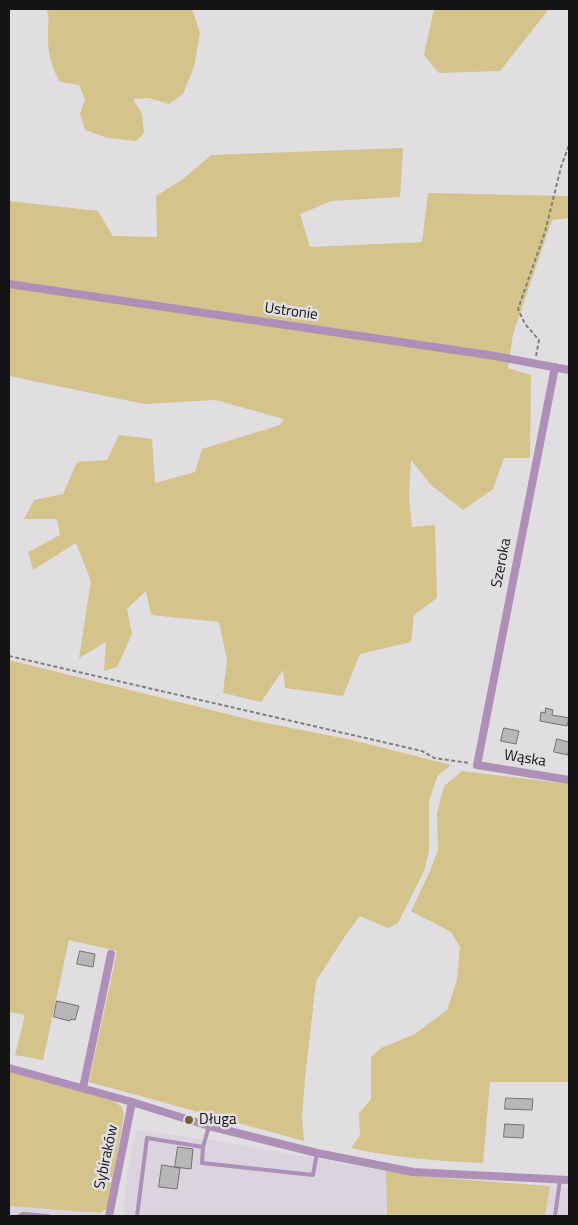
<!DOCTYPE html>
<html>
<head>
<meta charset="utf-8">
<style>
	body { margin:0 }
	#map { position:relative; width:578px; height:1225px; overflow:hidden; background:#e1dee1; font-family:"Titillium Web",sans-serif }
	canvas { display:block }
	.frame { position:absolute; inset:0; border:10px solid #151415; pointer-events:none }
</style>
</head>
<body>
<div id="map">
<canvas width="578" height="1225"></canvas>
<div class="frame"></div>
</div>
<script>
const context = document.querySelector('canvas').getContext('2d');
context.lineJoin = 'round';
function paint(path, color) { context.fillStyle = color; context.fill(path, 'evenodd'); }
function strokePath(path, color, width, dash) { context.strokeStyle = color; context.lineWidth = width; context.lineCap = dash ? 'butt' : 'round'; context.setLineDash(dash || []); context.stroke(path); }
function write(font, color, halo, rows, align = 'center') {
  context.font = font + ' "Titillium Web",sans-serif'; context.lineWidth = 5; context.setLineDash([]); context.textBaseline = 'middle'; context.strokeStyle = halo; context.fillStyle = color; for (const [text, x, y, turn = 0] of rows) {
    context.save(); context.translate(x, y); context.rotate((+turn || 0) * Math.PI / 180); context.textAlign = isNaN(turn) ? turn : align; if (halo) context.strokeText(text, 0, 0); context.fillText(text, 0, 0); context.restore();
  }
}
paint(new Path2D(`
	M 136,1130 L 211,1140 L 386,1171 L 387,1216 L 123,1216 L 127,1173 Z
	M 550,1186 L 569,1188 L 569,1216 L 545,1216 Z
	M 9,1206 L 100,1213 L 100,1216 L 9,1216 Z`), '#dbd4de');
paint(new Path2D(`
	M 46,9 L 192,9 L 200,33 L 194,67 L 183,94 L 169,104 L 148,98 L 133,99 L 142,114 L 144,133 L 136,141 L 108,138 L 85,130 L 80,114 L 85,99 L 79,85 L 60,82 C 51,66 48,55 48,36 C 47,26 51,18 46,9 Z
	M 434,9 L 549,9 L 500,71 L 439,73 L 424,55 Z
	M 403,148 L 400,197 L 332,201 L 300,214 L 310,247 L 422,242 L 428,193 L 569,196 L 569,218 L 552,220 L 513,334 L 508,368 L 531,375 L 530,458 L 504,458 L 493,489 L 463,510 L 431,485 L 411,460 L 409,496 L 412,527 L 435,525 L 437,598 L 414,615 L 411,642 L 360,654 L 343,696 L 285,688 L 283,670 L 261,702 L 223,693 L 227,660 L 219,622 L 151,615 L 146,591 L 127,609 L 132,634 L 117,667 L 104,671 L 106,642 L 79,658 L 91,581 L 76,543 L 33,570 L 28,552 L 60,535 L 57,519 L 24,519 L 34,500 L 63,494 L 77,462 L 107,460 L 119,435 L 152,439 L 155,483 L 195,472 L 202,449 L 280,425 L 284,419 L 215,400 L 144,404 L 9,376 L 9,201 L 98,211 L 113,236 L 157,237 L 156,196 L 183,179 L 211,155 Z
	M 9,660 L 251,720 L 352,740 L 451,765 L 438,775 L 429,801 L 429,850 L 425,869 L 398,923 L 388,928 L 360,916 L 347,933 L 316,981 L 305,1079 L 302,1118 L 304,1141 L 89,1082 L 117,951 L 69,940 L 43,1060 L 15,1055 L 25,1015 L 9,1012 Z
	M 462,771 L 569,784 L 569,1082 L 490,1082 L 483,1163 C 438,1161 395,1158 351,1148 L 360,1135 L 359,1113 L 371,1099 L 371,1057 L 381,1048 L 415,1034 L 447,1010 L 457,980 L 460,947 L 451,932 L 411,911 L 430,871 L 438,850 L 437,813 L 444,786 Z
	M 9,1072 L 114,1101 L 122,1107 L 124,1114 L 108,1208 L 100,1213 L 9,1206 Z
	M 386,1171 L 416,1176 L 550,1186 L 545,1216 L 387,1216 Z`), '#d4c38a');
const building = new Path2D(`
	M 546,708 L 553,710 L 552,715 L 569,718 L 567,726 L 540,721 L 541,712 L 545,713 Z
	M 504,728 L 519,731 L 516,744 L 501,741 Z
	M 557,739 L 569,742 L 568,755 L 554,752 Z
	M 80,951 L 95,954 L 93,967 L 77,964 Z
	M 57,1001 L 79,1006 L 75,1020 L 71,1019 L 70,1021 L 54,1017 Z
	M 506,1098 L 533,1099 L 532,1110 L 505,1109 Z
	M 505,1124 L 524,1125 L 523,1138 L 504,1137 Z
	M 178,1147 L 193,1149 L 191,1169 L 175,1167 Z
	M 162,1165 L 180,1168 L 177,1189 L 159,1187 Z`);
paint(building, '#b9b6b9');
strokePath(building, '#727073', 1);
strokePath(new Path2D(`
	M 536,356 L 539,340 L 525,324 L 518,309 L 545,232 L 561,167 L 569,145
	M 9,656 L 422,751 L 434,758 L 469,763`), '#807e80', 2, [4, 2.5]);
strokePath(new Path2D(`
	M 203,1147 L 202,1163 L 313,1175 L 317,1153
	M 19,1216 L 23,1214 L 48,1216
	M 137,1216 L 147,1138 L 203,1147 L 209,1126
	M 555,1216 L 560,1180`), '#ad8fb7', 4);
strokePath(new Path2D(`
	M 9,284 L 495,356 L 569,370
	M 555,367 L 477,765 L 569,780
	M 9,1068 L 132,1102 L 209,1126 L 317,1153 L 413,1172 L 569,1180
	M 83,1088 L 111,954
	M 109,1216 L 132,1102`), '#ad8fb7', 8);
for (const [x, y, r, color] of [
	[189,1120,5,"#726431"]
]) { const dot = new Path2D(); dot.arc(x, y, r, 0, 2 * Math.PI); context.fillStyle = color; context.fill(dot); strokePath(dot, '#e1dee1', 2); }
write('15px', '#151415', '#e1dee1', [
	["Ustronie",291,312,8],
	["Szeroka",502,563,-79],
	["Wąska",525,759,9],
	["Sybiraków",107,1157,-78]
]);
write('15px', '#151415', '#e1dee1', [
	["Długa",199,1120]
], 'left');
</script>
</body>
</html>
